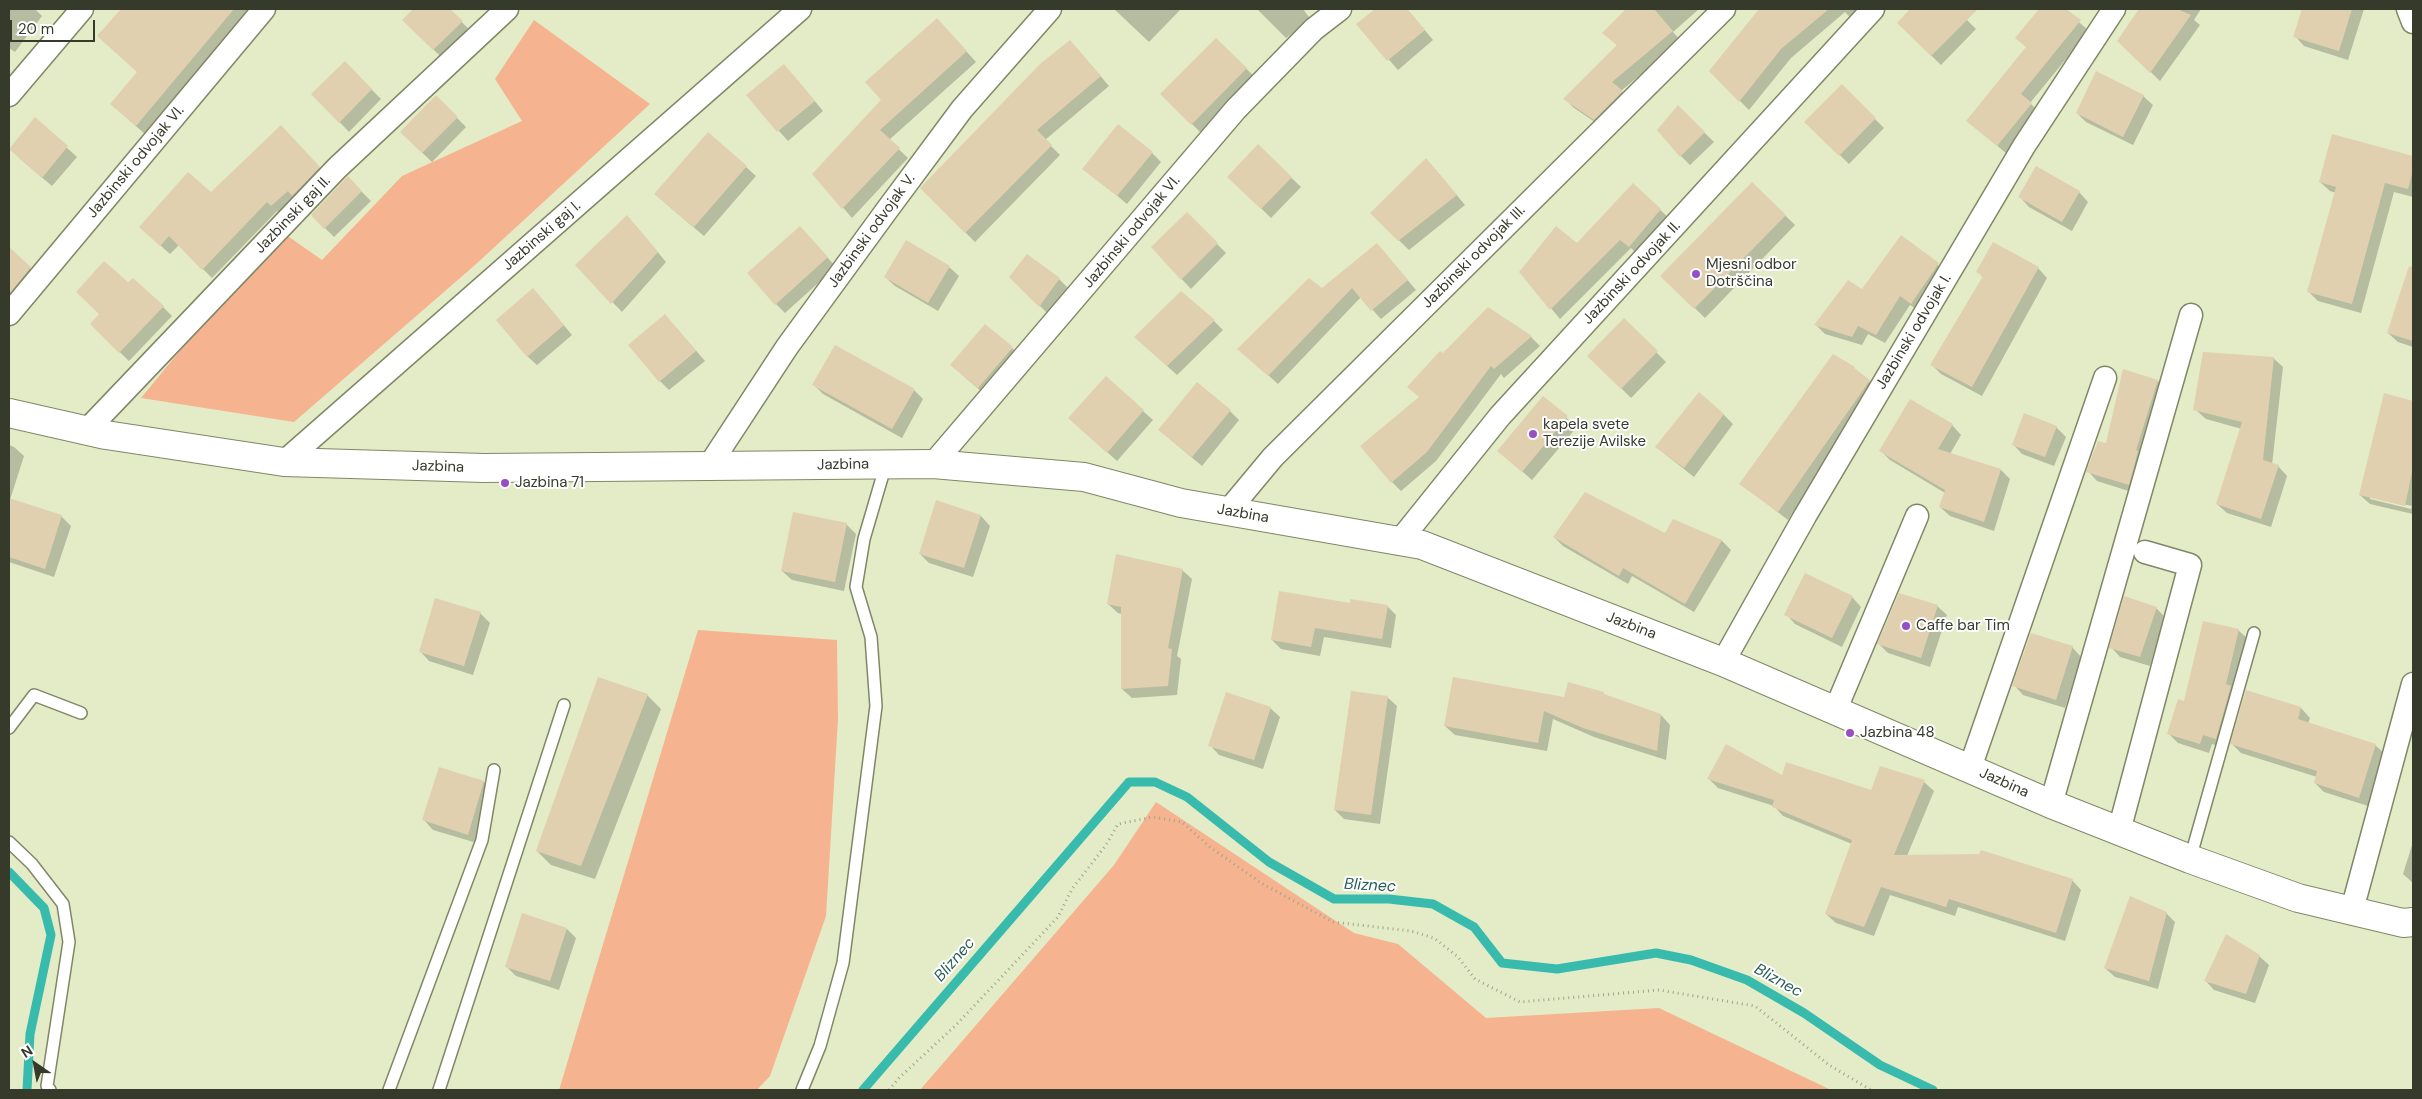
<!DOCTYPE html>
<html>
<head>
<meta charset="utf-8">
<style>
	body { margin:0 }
	#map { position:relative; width:2422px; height:1099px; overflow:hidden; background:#e3ebc7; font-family:"DM Sans",sans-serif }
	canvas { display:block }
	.frame { position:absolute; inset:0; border:10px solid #363a2b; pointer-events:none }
	.north { position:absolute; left:10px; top:1039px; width:50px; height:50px; -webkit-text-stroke:4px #fff; paint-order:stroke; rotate:327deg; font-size:14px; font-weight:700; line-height:20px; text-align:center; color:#363a2b }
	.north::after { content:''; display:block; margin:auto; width:18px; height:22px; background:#363a2b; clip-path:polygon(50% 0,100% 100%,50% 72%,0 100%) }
	.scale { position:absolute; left:10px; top:20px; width:85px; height:22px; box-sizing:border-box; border:2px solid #363a2b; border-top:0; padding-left:6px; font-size:15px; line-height:18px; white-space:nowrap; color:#363a2b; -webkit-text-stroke:4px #fff; paint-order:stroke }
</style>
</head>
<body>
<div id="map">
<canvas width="2422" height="1099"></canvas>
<div class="frame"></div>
<div class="north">N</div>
<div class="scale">20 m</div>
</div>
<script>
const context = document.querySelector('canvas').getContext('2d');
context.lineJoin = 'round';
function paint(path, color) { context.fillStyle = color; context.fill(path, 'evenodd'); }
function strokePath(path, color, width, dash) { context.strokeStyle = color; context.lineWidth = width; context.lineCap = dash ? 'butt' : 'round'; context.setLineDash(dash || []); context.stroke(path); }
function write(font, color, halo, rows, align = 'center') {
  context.font = font + ' "DM Sans",sans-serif'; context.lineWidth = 4; context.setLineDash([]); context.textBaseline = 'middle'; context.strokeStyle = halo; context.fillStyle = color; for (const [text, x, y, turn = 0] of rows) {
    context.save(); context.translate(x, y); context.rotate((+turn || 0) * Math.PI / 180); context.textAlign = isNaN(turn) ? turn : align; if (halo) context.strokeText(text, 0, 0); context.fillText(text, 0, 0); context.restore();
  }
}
paint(new Path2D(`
	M 534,20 L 650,104 L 475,265 L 294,422 L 141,398 L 279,230 L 322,260 L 402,176 L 522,121 L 495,79 Z
	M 698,630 L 837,640 L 838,719 L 826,916 L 770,1076 L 757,1090 L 559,1090 Z
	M 1156,802 L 1354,933 L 1398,944 L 1486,1018 L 1659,1008 L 1831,1090 L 920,1090 L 1114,865 Z`), '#f5b48f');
paint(new Path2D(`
	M 9,9 L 35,9 L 42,16 L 15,52 L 9,48 Z
	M 123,9 L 259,9 L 146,135 L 121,113 L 139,72 L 98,35 Z
	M 415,9 L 448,9 L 471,31 L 443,59 L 404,20 Z
	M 1114,9 L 1181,9 L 1149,42 Z
	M 1257,9 L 1303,9 L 1311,20 L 1286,38 Z
	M 1377,9 L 1407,9 L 1433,40 L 1398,70 L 1358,24 Z
	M 1628,9 L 1699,9 L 1673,32 L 1681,41 L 1621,91 L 1631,101 L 1604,128 L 1574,108 L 1565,99 L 1618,46 L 1604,33 Z
	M 1761,9 L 1760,9 L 1866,9 L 1855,22 L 1845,12 L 1791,58 L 1749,110 L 1710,71 Z
	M 1912,9 L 1964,9 L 1961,14 L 1976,29 L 1941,65 L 1898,23 Z
	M 2040,9 L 2064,9 L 2089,31 L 2030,103 L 2041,114 L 2007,154 L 1968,121 L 2027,48 L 2017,38 Z
	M 2140,9 L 2201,9 L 2194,20 L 2200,25 L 2160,81 L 2119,41 Z
	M 2304,9 L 2364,9 L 2348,60 L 2304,46 L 2295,36 Z
	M 946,29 L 976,62 L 889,140 L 908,158 L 852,218 L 814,174 Z
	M 1216,40 L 1256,78 L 1202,134 L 1162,94 Z
	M 1079,51 L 1109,86 L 1045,140 L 1060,155 L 975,242 L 921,188 Z
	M 345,63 L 381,99 L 349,132 L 313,94 Z
	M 793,75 L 823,111 L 788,141 L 748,96 Z
	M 1842,86 L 1884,128 L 1849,164 L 1806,122 Z
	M 2143,96 L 2153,105 L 2133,145 L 2086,122 L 2077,113 Z
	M 436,97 L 466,127 L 432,162 L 411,142 Z
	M 1678,107 L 1714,142 L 1690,165 L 1681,156 Z
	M 35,119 L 77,157 L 52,186 L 19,158 Z
	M 290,136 L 328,177 L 281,215 L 277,211 L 212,278 L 179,245 L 170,254 L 150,236 Z
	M 2333,136 L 2413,157 L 2413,197 L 2394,192 L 2361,313 L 2318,301 L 2309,292 L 2336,193 L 2330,191 L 2320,182 Z
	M 1258,146 L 1301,187 L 1271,218 L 1229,177 Z
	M 1152,153 L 1161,162 L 1127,204 L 1084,168 Z
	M 746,167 L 756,176 L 704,236 L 665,203 Z
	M 1435,169 L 1465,205 L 1409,250 L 1371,213 Z
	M 348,178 L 371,201 L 334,237 L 312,215 Z
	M 1752,183 L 1795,225 L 1705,318 L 1662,276 Z
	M 1633,185 L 1670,219 L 1639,256 L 1631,248 L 1560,319 L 1521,272 L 1577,245 Z
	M 2079,192 L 2088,202 L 2072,231 L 2029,207 L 2020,197 Z
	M 1187,214 L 1226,253 L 1191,289 L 1152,247 Z
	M 636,226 L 666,262 L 622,312 L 577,265 Z
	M 809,237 L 836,267 L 785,313 L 776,304 Z
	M 1902,237 L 1948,273 L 1921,312 L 1910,305 L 1885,343 L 1868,334 L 1862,345 L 1825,334 L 1816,325 L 1862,290 Z
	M 1377,244 L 1416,290 L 1381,319 L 1361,297 L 1278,384 L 1239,349 L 1322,290 Z
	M 9,249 L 40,277 L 9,314 Z
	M 949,267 L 959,276 L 938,311 L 895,286 L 885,277 Z
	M 2038,268 L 2047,278 L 1982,396 L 1941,374 L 1932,365 L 1984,278 L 1978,272 Z
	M 1011,277 L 1059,279 L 1068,288 L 1049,315 Z
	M 128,284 L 163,307 L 172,316 L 129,361 L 91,324 Z
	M 2400,298 L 2413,303 L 2413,347 L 2398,342 L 2388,333 Z
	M 542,299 L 572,335 L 537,365 L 527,356 Z
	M 1488,308 L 1531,337 L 1540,346 L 1504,378 L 1501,374 L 1436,461 L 1401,491 L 1392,482 L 1420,398 L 1443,355 Z
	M 665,315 L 705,361 L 669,390 L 660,381 Z
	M 1624,320 L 1666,362 L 1631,398 L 1589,356 Z
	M 1214,321 L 1223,330 L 1177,375 L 1145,346 Z
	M 1012,348 L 1021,357 L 988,397 L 961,374 Z
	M 2273,358 L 2283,367 L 2272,465 L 2278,466 L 2287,476 L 2271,527 L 2227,513 L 2217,504 L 2242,429 L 2206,419 L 2196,410 Z
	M 1854,368 L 1879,390 L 1788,520 L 1741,484 Z
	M 1106,378 L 1153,420 L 1117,461 L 1079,427 Z
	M 2158,381 L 2167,390 L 2138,494 L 2097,481 L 2088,471 Z
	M 814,385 L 914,390 L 923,399 L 902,438 L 823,394 Z
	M 2385,394 L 2413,403 L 2413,514 L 2370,504 L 2360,495 ZM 2370,497 L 2412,506 L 2411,509 L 2370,499 Z
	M 1543,397 L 1577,427 L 1532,480 L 1499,451 Z
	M 1230,411 L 1239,420 L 1202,466 L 1159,430 Z
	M 1723,414 L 1733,424 L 1694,477 L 1656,447 Z
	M 1952,425 L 1961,435 L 1950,454 L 2001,470 L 2010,479 L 1994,531 L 1950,516 L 1940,507 L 1945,493 L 1890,460 L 1881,451 Z
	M 2056,427 L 2066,437 L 2054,466 L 2022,454 L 2013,444 Z
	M 9,445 L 14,447 L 24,456 L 9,503 Z
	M 18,502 L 62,517 L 71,526 L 54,577 L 9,562 L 9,530 Z
	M 981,516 L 990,526 L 973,577 L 929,563 L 920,554 Z
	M 1673,521 L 1722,541 L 1731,550 L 1694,612 L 1632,576 L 1628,584 L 1563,546 L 1554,537 L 1665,535 Z
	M 846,524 L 856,534 L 844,591 L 792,580 L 782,571 Z
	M 1182,570 L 1192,579 L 1177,656 L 1181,659 L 1177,695 L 1132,698 L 1122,689 L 1122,614 L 1118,613 L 1108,604 Z
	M 1852,597 L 1861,607 L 1842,647 L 1795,624 L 1786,614 Z
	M 1351,604 L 1387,606 L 1396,615 L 1391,648 L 1324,637 L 1320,656 L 1281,649 L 1272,640 Z
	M 1937,606 L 1947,615 L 1930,667 L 1888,653 L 1879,644 Z
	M 2156,608 L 2165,617 L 2150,666 L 2120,657 L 2111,647 Z
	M 480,613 L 490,623 L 473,675 L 429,661 L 420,651 Z
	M 2238,630 L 2248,639 L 2225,748 L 2212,744 L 2209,753 L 2178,743 L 2168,733 L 2185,702 Z
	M 2072,647 L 2081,657 L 2065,708 L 2023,695 L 2014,685 Z
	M 1454,679 L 1661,715 L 1670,725 L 1666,760 L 1594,737 L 1553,719 L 1547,751 L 1455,735 L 1445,726 Z
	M 2246,692 L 2301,708 L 2310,718 L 2308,724 L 2375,745 L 2385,754 L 2368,806 L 2324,792 L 2315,783 L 2317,777 L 2241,753 L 2232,744 Z
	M 647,695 L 661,709 L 595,879 L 551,865 L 537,851 Z
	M 1387,697 L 1397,706 L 1380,824 L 1344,819 L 1335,810 Z
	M 1270,708 L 1280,717 L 1263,769 L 1219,755 L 1210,745 Z
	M 440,768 L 484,782 L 493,792 L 477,843 L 433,830 L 424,820 Z
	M 1881,768 L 1924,782 L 1934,791 L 1907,856 L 2072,880 L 2081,890 L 2065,941 L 1958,907 L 1955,916 L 1890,895 L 1874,936 L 1836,923 L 1826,914 L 1852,844 L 1783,816 L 1774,806 L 1718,788 L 1709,779 L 1782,777 L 1872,792 Z
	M 2413,842 L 2413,883 L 2403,874 Z
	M 2166,913 L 2175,922 L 2158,989 L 2115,977 L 2105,968 Z
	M 567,929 L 576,938 L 559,990 L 516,976 L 506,966 Z
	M 2259,956 L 2269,965 L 2255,1003 L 2214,990 L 2205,980 Z`), '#0003');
strokePath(new Path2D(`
	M 9,872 L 44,908 L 51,935 L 30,1034 L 27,1090
	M 863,1090 L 1129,782 L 1155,782 L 1187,797 L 1269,862 L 1334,899 L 1389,899 L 1433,904 L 1474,927 L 1502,963 L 1557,969 L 1656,953 L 1691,960 L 1747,980 L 1804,1013 L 1880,1065 L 1933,1090`), '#38bbad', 9);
paint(new Path2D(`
	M 121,9 L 234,9 L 136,126 L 110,104 L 137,72 L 97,36 Z
	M 413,9 L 450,9 L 463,21 L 433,50 L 402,20 Z
	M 1375,9 L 1407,9 L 1425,30 L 1387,61 L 1356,24 Z
	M 1626,9 L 1654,9 L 1673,31 L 1612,82 L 1623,91 L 1594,120 L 1563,99 L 1617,45 L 1602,33 Z
	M 1759,9 L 1829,9 L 1781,49 L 1739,102 L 1709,71 Z
	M 1910,9 L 1978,9 L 1931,56 L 1897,23 Z
	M 2039,9 L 2066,9 L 2081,20 L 2021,94 L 2032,103 L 1997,146 L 1966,121 L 2026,47 L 2015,38 Z
	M 2139,9 L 2177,9 L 2191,15 L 2150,73 L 2117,41 Z
	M 2302,9 L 2352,9 L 2339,51 L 2293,37 Z
	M 937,18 L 967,51 L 880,130 L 900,148 L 842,209 L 812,174 L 881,100 L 865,82 Z
	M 1216,38 L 1247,68 L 1191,125 L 1160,94 Z
	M 1070,40 L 1101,76 L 1037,130 L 1052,145 L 965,233 L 920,188 L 1040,64 Z
	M 345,61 L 372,89 L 339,123 L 311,94 Z
	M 784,64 L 815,101 L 777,132 L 746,95 Z
	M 2096,71 L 2144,95 L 2123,137 L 2076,113 Z
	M 1842,84 L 1876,118 L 1839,156 L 1804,122 Z
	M 436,95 L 458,117 L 422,153 L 400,132 Z
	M 1678,105 L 1705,132 L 1680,157 L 1657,130 Z
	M 35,117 L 68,146 L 42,178 L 9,149 Z
	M 1118,124 L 1153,152 L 1117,196 L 1082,169 Z
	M 281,125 L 320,167 L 292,196 L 288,191 L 271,206 L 267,202 L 202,270 L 169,236 L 160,246 L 139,227 L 188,172 L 211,192 Z
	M 708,132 L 747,166 L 694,227 L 654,194 Z
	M 2332,134 L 2413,156 L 2413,170 L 2408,189 L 2385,183 L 2352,304 L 2307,292 L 2336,187 L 2319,182 Z
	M 1258,144 L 1292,177 L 1261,209 L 1227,177 Z
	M 1426,158 L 1457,195 L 1398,241 L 1370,213 Z
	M 2036,166 L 2080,191 L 2062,222 L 2018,197 Z
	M 348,176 L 362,191 L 324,229 L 311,215 Z
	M 1752,182 L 1786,215 L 1694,309 L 1660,276 Z
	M 1633,183 L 1661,209 L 1629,247 L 1620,240 L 1550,310 L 1519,272 L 1556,226 L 1577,243 Z
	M 1187,212 L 1218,243 L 1181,280 L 1151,247 Z
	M 627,215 L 658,252 L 611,304 L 575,265 Z
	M 800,226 L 828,257 L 775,305 L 747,273 Z
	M 1901,235 L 1939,263 L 1911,304 L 1900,296 L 1876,335 L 1858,326 L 1852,337 L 1814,325 L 1848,280 L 1862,289 Z
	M 906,240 L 950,266 L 928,303 L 884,277 Z
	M 1993,242 L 2039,267 L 1972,387 L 1930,365 L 1983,276 L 1976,272 Z
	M 1377,243 L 1408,280 L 1371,311 L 1352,288 L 1268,376 L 1237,349 L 1309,278 L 1322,288 Z
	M 9,247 L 31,267 L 9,294 Z
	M 1027,254 L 1060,278 L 1039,307 L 1009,277 Z
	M 104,261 L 128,282 L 133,278 L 164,306 L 119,353 L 90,324 L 99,314 L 76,292 Z
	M 2409,266 L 2413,267 L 2413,341 L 2387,333 Z
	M 533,288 L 564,325 L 527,357 L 496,320 Z
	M 1181,291 L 1215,320 L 1167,366 L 1134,337 Z
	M 1488,307 L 1532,336 L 1494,369 L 1491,366 L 1427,452 L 1391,483 L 1360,446 L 1419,397 L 1407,387 L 1440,351 L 1443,353 Z
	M 665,314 L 696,351 L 659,382 L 628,345 Z
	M 1624,318 L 1658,351 L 1621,389 L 1587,356 Z
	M 985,324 L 1013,347 L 978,388 L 950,365 Z
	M 835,345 L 915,389 L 892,429 L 812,385 Z
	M 2203,352 L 2274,357 L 2263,460 L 2279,465 L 2261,519 L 2216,504 L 2242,422 L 2193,410 Z
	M 1833,354 L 1855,367 L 1854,368 L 1870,380 L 1778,512 L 1739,484 Z
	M 2123,369 L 2158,380 L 2136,450 L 2138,451 L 2129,485 L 2086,472 L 2098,441 L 2106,443 Z
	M 1106,376 L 1144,410 L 1107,453 L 1068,418 Z
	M 1197,382 L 1231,410 L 1192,457 L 1158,430 Z
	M 1699,392 L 1724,414 L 1684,468 L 1655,447 Z
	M 2384,393 L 2413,401 L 2413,467 L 2405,506 L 2359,495 Z
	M 1543,396 L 1568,416 L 1522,472 L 1497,451 Z
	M 1910,399 L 1953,424 L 1938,449 L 2001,469 L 1984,522 L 1939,507 L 1945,490 L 1879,451 Z
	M 2024,413 L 2057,426 L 2045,457 L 2012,445 Z
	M 1585,492 L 1665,533 L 1673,519 L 1722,540 L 1685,604 L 1623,568 L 1619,576 L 1553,537 Z
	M 9,498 L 62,515 L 45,569 L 9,557 Z
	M 936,500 L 981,515 L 964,568 L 919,554 Z
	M 793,512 L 847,523 L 835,582 L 781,571 Z
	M 1116,554 L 1183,569 L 1168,648 L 1172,649 L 1168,686 L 1121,689 L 1121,607 L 1107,604 Z
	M 1805,573 L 1853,596 L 1832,638 L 1784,615 Z
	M 1279,591 L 1350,603 L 1350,599 L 1388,605 L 1382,639 L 1315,628 L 1311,647 L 1271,640 Z
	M 1899,593 L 1938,605 L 1921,658 L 1877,644 Z
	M 2124,596 L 2157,607 L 2140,657 L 2109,648 Z
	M 435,598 L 481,612 L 464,666 L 419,652 Z
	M 2203,621 L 2239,629 L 2226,684 L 2231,686 L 2216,739 L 2203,735 L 2200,744 L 2167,734 L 2178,699 L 2184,701 Z
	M 2031,633 L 2073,646 L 2056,700 L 2012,686 Z
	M 598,677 L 648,694 L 581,866 L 536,851 Z
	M 1453,677 L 1564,697 L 1568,682 L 1604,692 L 1604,694 L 1661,714 L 1657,751 L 1583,728 L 1544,711 L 1538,743 L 1444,726 Z
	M 2246,690 L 2301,707 L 2298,719 L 2376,744 L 2359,798 L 2314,783 L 2317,771 L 2230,744 Z
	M 1351,691 L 1388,696 L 1371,815 L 1334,810 Z
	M 1226,692 L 1271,707 L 1254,760 L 1208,746 Z
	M 1726,744 L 1782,775 L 1786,762 L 1871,790 L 1880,766 L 1925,780 L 1894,855 L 1979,854 L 1981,850 L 2073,879 L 2056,933 L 1949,899 L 1946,907 L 1881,887 L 1864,927 L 1825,914 L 1852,840 L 1772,807 L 1774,800 L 1707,779 Z
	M 439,767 L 484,781 L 468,835 L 422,820 Z
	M 2130,896 L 2167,912 L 2149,981 L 2104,968 Z
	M 522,913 L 567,928 L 550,981 L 505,967 Z
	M 2226,934 L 2260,955 L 2246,994 L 2204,981 Z`), '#e1d0af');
const service = new Path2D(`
	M 9,728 L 34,695 L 81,713
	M 9,842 L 32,864 L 63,904 L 69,942 L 47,1086 L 50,1090
	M 2190,859 L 2254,633
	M 389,1090 L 482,840 L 494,770
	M 439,1090 L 564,705
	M 802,1090 L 820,1046 L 843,963 L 876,706 L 871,637 L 856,587 L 864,539 L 886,464`);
const minor = new Path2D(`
	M 2408,9 L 2413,22
	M 9,95 L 82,9
	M 9,314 L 264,9
	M 87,430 L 337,168 L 507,9
	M 284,462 L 800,9
	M 933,464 L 1236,109 L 1314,29 L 1340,9
	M 709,466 L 787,347 L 887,210 L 962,109 L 1050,9
	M 1228,511 L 1273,457 L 1724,9
	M 1398,543 L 1500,416 L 1873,9
	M 1723,662 L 1805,516 L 2024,146 L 2114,9
	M 1835,711 L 1917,516
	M 1970,768 L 2105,378
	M 2051,804 L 2191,315
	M 2119,831 L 2190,565 L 2145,552
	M 2352,910 L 2413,684`);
const tertiary = new Path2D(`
	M 9,413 L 106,435 L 284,462 L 484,468 L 933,464 L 1084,477 L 1181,503 L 1422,545 L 1723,662 L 2051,804 L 2190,859 L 2298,898 L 2403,923 L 2413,922`);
strokePath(service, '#808766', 14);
strokePath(minor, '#808766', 25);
strokePath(tertiary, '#808766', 30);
strokePath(new Path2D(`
	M 889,1090 L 899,1078 L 956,1025 L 1058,917 L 1072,889 L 1106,845 L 1118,824 L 1153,817 L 1182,822 L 1210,847 L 1261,883 L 1307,908 L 1333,922 L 1411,931 L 1434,938 L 1458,957 L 1475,979 L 1520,1002 L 1659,990 L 1755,1006 L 1829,1065 L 1871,1090`), '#9fa68a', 3, [1, 4]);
strokePath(service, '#fff', 11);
strokePath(minor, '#fff', 22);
strokePath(tertiary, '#fff', 28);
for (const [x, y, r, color] of [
	[1696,274,5,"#984fc2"],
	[1533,434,5,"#984fc2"],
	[505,483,5,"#984fc2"],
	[1906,626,5,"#984fc2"],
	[1850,733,5,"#984fc2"]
]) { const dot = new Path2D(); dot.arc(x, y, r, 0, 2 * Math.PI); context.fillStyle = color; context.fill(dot); strokePath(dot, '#fff', 2); }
write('15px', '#363a2b', '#fff', [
	["Jazbinski odvojak VI.",136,162,-50],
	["Jazbinski gaj II.",293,215,-46],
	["Jazbinski odvojak V.",872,231,-54],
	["Jazbinski odvojak VI.",1132,232,-50],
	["Jazbinski gaj I.",542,236,-41],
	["Jazbinski odvojak III.",1474,257,-45],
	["Jazbinski odvojak II.",1632,273,-47],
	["Jazbinski odvojak I.",1914,332,-59],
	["Jazbina",843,465,-1],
	["Jazbina",438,467,2],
	["Jazbina",1243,514,10],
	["Jazbina",1631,626,21],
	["Jazbina",2004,783,24]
]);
write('15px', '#363a2b', '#fff', [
	["Mjesni odbor",1706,265],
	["Dotrščina",1706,282],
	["kapela svete",1543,425],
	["Terezije Avilske",1543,442],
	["Jazbina 71",515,483],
	["Caffe bar Tim",1916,626],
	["Jazbina 48",1860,733]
], 'left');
write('italic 16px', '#295e57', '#fff', [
	["Bliznec",1370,886,3],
	["Bliznec",955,960,-49],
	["Bliznec",1778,981,29]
]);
</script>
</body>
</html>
